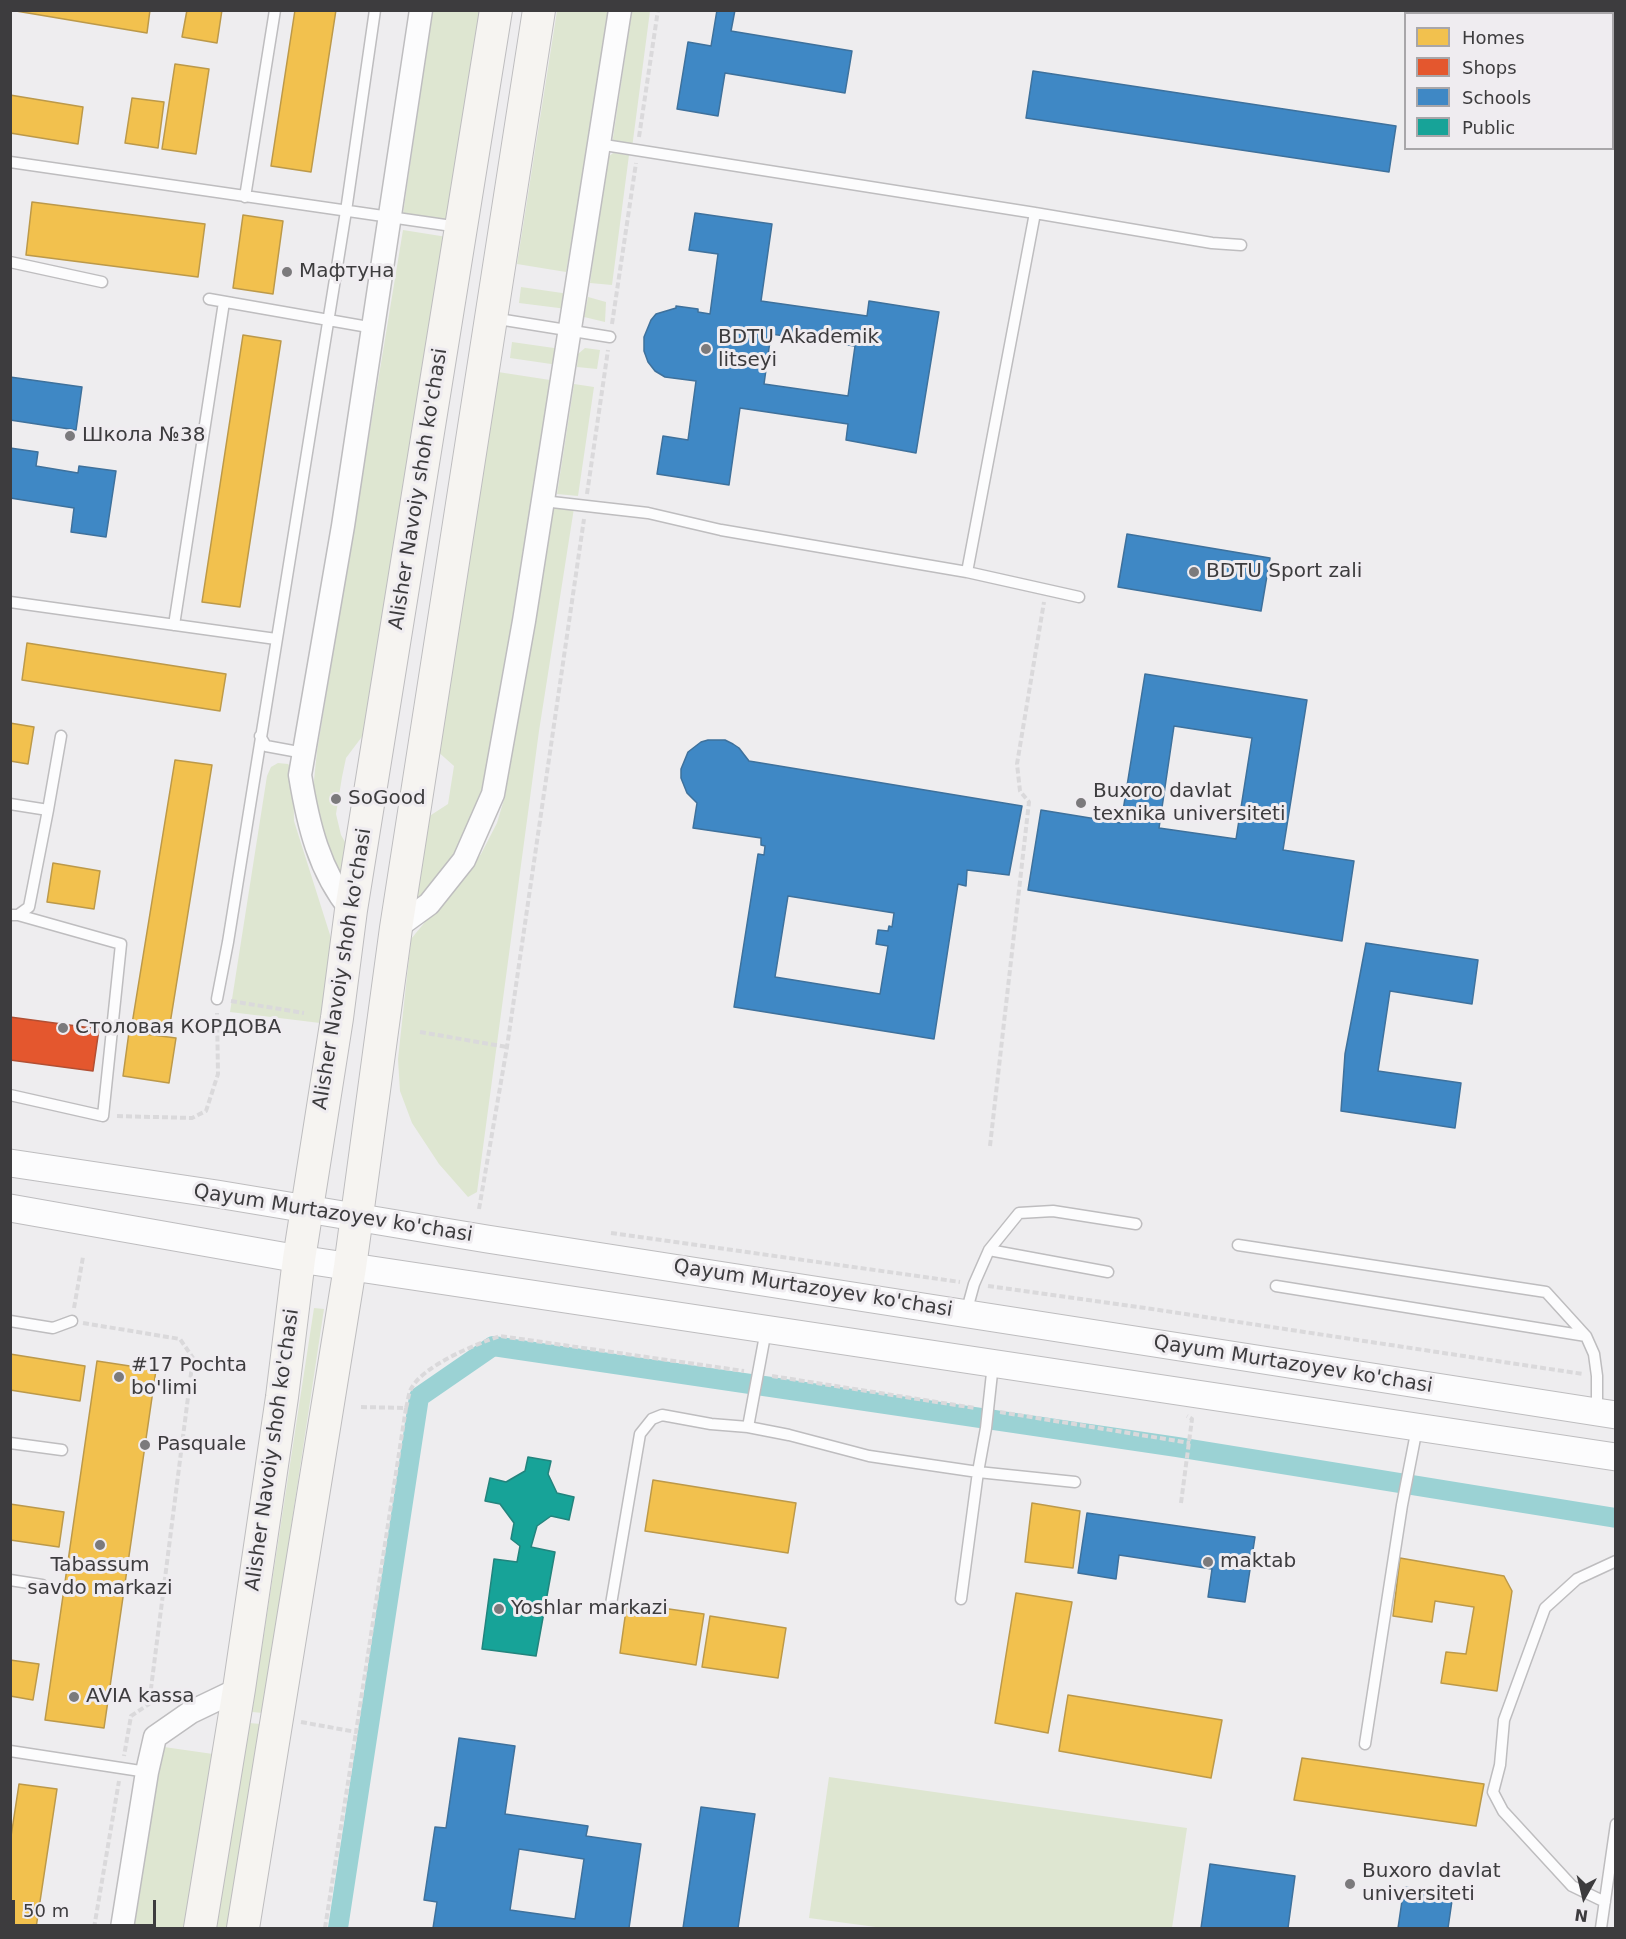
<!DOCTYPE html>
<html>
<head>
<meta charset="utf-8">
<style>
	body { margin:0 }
	#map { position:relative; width:1626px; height:1939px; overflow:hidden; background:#eeedef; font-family:"DejaVu Sans",sans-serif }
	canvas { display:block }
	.frame { position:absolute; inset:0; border:12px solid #3d3c3e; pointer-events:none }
	.legend { position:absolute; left:1404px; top:12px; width:210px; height:138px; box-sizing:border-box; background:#efecf0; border:2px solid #a8a6a9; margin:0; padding:8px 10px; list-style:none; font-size:18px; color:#3d3c3e }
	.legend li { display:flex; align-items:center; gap:12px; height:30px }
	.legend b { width:30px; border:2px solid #a8a6a9 }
	.north { position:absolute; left:1554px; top:1867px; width:60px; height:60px; -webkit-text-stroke:4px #efecf0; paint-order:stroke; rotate:188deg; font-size:16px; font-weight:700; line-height:24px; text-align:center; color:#3d3c3e }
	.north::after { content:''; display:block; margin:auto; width:21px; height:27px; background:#3d3c3e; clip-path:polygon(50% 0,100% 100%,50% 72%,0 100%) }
	.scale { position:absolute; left:12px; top:1900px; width:144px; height:27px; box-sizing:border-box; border:3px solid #3d3c3e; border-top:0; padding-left:8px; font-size:18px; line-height:21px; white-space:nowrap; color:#3d3c3e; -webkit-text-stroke:4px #efecf0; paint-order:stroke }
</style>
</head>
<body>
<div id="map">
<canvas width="1626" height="1939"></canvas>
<div class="frame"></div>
<ul class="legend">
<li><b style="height:16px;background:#f2c14e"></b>Homes</li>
<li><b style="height:16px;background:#e4572e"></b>Shops</li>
<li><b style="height:16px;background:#3f88c5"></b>Schools</li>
<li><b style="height:16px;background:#17a398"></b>Public</li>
</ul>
<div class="north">N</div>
<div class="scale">50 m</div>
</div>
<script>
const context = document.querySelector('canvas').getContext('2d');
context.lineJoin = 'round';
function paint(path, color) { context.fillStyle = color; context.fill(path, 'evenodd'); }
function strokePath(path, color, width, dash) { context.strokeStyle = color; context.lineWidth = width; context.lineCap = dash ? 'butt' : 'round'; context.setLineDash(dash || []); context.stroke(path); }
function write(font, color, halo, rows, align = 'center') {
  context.font = font + ' "DejaVu Sans",sans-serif'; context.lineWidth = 6; context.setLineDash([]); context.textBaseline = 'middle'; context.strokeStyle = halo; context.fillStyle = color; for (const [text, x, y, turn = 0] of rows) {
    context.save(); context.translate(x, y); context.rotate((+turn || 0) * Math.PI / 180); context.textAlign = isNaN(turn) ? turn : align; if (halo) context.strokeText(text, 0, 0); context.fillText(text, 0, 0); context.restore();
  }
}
paint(new Path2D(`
	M 1522,10 L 1615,11 L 1615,117 L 1612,116 L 1612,14 L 1521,13 Z
	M 432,11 L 484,11 L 453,220 L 403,214 Z
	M 557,11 L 612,11 L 566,272 L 517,264 Z
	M 632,11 L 650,11 L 632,148 L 612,144 Z
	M 613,153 L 629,155 L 612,285 L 590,283 L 607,158 Z
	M 403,230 L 447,237 L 370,726 L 346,758 L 342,777 L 336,814 L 341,835 L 349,849 L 343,886 L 327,859 L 313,790 L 317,751 Z
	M 521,287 L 569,294 L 567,309 L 519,303 Z
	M 588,297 L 606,302 L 605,322 L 584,317 Z
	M 512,342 L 561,349 L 558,365 L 510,358 Z
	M 585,348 L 600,350 L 597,369 L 577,367 L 578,354 Z
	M 498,372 L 550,380 L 497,715 L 482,802 L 463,842 L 416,904 L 428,817 L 448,804 L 454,766 L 436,750 Z
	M 574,384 L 594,387 L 578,496 L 557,494 Z
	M 550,504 L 574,508 L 539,731 L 477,1192 L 468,1197 L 439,1164 L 412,1123 L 400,1091 L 398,1059 L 411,939 L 481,854 L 497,823 L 505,796 Z
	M 278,763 L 288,764 L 293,769 L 294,821 L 331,938 L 320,1023 L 230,1012 L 267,776 L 271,767 Z
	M 314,1308 L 324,1309 L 263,1713 L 252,1712 Z
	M 249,1723 L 261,1724 L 228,1928 L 216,1928 Z
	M 164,1747 L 213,1754 L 184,1928 L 132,1928 L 160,1759 Z
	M 829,1777 L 1187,1828 L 1172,1928 L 883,1928 L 809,1918 Z`), '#dee6d1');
const homes = new Path2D(`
	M 10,10 L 150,10 L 147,33 Z
	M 187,10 L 222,10 L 217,43 L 182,37 Z
	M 295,10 L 336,10 L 311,172 L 271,166 Z
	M 175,64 L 209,69 L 196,154 L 162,149 Z
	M 10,95 L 83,107 L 78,144 L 10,133 Z
	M 132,98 L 164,102 L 158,148 L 125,143 Z
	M 32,202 L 205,224 L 198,277 L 26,255 Z
	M 243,215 L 283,221 L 273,294 L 233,288 Z
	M 243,335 L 281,341 L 240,607 L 202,602 Z
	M 27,643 L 226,674 L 220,711 L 22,680 Z
	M 10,723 L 34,727 L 28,764 L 10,761 Z
	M 175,760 L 212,765 L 169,1030 L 132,1024 Z
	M 53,863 L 100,871 L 94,909 L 47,902 Z
	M 129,1032 L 176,1038 L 169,1083 L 123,1076 Z
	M 10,1354 L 85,1366 L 80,1401 L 10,1390 Z
	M 97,1361 L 156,1370 L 104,1728 L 45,1720 Z
	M 653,1480 L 796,1503 L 788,1553 L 645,1531 Z
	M 1032,1503 L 1080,1511 L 1073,1568 L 1025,1562 Z
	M 10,1504 L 64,1512 L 59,1547 L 10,1540 Z
	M 1400,1558 L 1504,1576 L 1512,1591 L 1497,1691 L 1441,1683 L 1446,1652 L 1466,1654 L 1474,1607 L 1435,1601 L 1432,1622 L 1393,1616 Z
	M 1016,1593 L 1072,1602 L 1048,1733 L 995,1723 Z
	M 627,1603 L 704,1614 L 696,1665 L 620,1653 Z
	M 710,1616 L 786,1628 L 778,1678 L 702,1667 Z
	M 10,1660 L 39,1664 L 33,1700 L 10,1696 Z
	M 1068,1695 L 1222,1720 L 1211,1778 L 1059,1751 Z
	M 1302,1758 L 1484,1784 L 1476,1826 L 1294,1800 Z
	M 19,1784 L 57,1789 L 36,1928 L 10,1928 L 10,1843 Z`);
paint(homes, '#f2c14e');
strokePath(homes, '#bc9949', 1.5);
const shops = new Path2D(`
	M 10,1017 L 99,1029 L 93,1071 L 10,1060 Z`);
paint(shops, '#e4572e');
strokePath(shops, '#b24f33', 1.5);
const schools = new Path2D(`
	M 717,10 L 735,10 L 731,31 L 852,51 L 845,93 L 725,73 L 718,116 L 677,109 L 688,42 L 711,46 Z
	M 1033,71 L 1396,126 L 1389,172 L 1026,118 Z
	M 695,213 L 772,224 L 761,301 L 867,316 L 869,301 L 939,312 L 916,453 L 846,440 L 848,424 L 740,408 L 729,485 L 657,474 L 663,436 L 688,440 L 696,381 L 665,377 L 655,371 L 648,362 L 644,351 L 644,337 L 651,320 L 656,314 L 676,308 L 676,306 L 698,309 L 698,312 L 710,314 L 718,254 L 689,250 ZM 771,334 L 855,346 L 848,396 L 764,384 Z
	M 10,377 L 82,387 L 76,430 L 10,420 Z
	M 10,448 L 38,452 L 36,466 L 78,473 L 79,466 L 116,471 L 106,537 L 71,532 L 74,508 L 10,498 Z
	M 1127,534 L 1270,558 L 1261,611 L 1118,587 Z
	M 1145,674 L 1307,700 L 1283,850 L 1354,861 L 1342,941 L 1028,890 L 1041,810 L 1121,823 ZM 1174,726 L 1252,738 L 1236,839 L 1159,828 Z
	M 708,740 L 725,740 L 733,744 L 739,748 L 749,761 L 1022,806 L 1009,875 L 967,870 L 966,886 L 958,884 L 934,1039 L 734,1007 L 758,854 L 764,855 L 765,846 L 761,845 L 761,838 L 693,828 L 697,803 L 687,793 L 681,778 L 681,769 L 688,752 L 701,742 ZM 788,896 L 894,913 L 892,927 L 889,926 L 888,931 L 878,930 L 876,944 L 888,946 L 880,994 L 775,977 Z
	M 1366,943 L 1478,960 L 1472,1004 L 1390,991 L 1378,1071 L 1461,1083 L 1455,1128 L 1341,1111 L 1345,1054 Z
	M 1087,1513 L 1255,1537 L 1245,1602 L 1208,1597 L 1212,1569 L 1119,1555 L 1116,1579 L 1078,1573 Z
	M 459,1738 L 515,1746 L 505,1814 L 588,1826 L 586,1836 L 641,1844 L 629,1928 L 433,1928 L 437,1902 L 424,1900 L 435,1827 L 446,1828 ZM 519,1849 L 584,1859 L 575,1919 L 510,1910 Z
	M 701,1807 L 755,1814 L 738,1928 L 683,1928 Z
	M 1210,1864 L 1295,1876 L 1288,1928 L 1201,1928 Z
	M 1404,1887 L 1453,1894 L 1448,1928 L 1398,1928 Z`);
paint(schools, '#3f88c5');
strokePath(schools, '#3e719c', 1.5);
const public = new Path2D(`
	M 528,1457 L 551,1461 L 548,1474 L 557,1493 L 574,1497 L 569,1520 L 551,1516 L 537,1526 L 531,1547 L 555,1552 L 536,1656 L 482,1649 L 494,1559 L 517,1562 L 520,1546 L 511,1539 L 514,1523 L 500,1504 L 485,1501 L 490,1478 L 506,1482 L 525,1471 Z`);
paint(public, '#17a398');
strokePath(public, '#22847d', 1.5);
strokePath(new Path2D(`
	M 338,1928 L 419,1397 L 493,1346 L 1177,1447 L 1616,1518`), '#9bd2d4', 20);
const service = new Path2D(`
	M 598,144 L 1035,213 L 1212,243 L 1241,245
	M 10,162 L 459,227
	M 245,197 L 275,10
	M 10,262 L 102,282
	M 209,299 L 374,328
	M 492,318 L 610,337
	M 543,501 L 648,513 L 721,530 L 967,572 L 1079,597
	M 967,572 L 1035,213
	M 10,602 L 276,639
	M 174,625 L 224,302
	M 260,736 L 266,746 L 304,753
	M 10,804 L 48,810 L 29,907 L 18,915 L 10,915
	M 48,810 L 61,736
	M 217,999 L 228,942 L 346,211 L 375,10
	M 10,1095 L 103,1116 L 121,944 L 18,915
	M 1238,1245 L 1546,1292 L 1586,1336 L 1594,1354 L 1597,1376 L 1597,1412
	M 989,1250 L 1108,1272
	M 1276,1286 L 1586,1336
	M 966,1313 L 974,1284 L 989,1250 L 1019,1213 L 1053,1211 L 1136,1224
	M 10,1321 L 53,1328 L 72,1321
	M 748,1427 L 789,1435 L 869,1456 L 978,1472 L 986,1428 L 993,1364
	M 10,1443 L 62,1450
	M 10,1580 L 42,1585
	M 961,1599 L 978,1472 L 1075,1482
	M 611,1604 L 640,1434 L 652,1419 L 662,1415 L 711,1424 L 748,1427 L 766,1330
	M 1365,1744 L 1402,1505 L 1417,1428
	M 10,1751 L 147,1772
	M 1605,1902 L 1572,1886 L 1503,1811 L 1493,1792 L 1500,1765 L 1504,1720 L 1545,1608 L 1577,1579 L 1616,1561
	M 1601,1928 L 1616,1824`);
const minor = new Path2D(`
	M 351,910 C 319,871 308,824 300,775 L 343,526 L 421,10
	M 396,928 L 429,904 L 464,860 L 493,794 L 524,621 L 620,10
	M 122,1928 L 147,1772 L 155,1737 L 191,1712 L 239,1689`);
const tertiary = new Path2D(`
	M 10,1163 L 217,1194 L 487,1239 L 1616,1415
	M 10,1208 L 299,1259 L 1616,1457`);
const secondary = new Path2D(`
	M 200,1928 L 239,1689 L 282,1397 L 299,1259 L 337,1018 L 351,910 L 496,10
	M 243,1928 L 350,1267 L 396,928 L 539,10`);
strokePath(service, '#bebdbf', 13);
strokePath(minor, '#bebdbf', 25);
strokePath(tertiary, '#bebdbf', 29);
strokePath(secondary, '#bebdbf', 34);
strokePath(new Path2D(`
	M 639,137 L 658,10
	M 612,324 L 636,163
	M 587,494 L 608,350
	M 231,1001 L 304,1013
	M 420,1032 L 507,1047
	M 117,1116 L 192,1118 L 206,1111 L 218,1074 L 217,1013
	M 990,1146 L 1029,802 L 1020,791 L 1017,764 L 1044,602
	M 479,1209 L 507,1047 L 584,519
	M 611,1233 L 960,1282
	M 988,1286 L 1152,1309 L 1583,1374
	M 74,1308 L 83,1257
	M 83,1323 L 180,1339 L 193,1358 L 149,1704 L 131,1716 L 124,1756
	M 772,1376 L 975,1408
	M 361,1407 L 406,1408 C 408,1402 408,1395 411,1389 C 422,1366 476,1344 500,1336 L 744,1371
	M 1000,1412 L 1190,1443
	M 1181,1503 L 1192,1419 L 1187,1416
	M 301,1722 L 356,1732 L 406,1408
	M 94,1928 L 119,1781
	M 325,1928 L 356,1732`), '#dad9db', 4, [6, 3]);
strokePath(service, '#fcfcfd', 10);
strokePath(minor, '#fcfcfd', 22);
strokePath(tertiary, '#fcfcfd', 27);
strokePath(secondary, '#f6f4f1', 32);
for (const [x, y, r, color] of [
	[287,272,6,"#7b7a7c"],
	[706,349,6,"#7b7a7c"],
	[70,436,6,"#7b7a7c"],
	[1194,572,6,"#7b7a7c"],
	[336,799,6,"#7b7a7c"],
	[1081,803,6,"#7b7a7c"],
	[63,1028,6,"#7b7a7c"],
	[119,1377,6,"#7b7a7c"],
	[145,1445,6,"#7b7a7c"],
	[100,1545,6,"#7b7a7c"],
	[1208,1562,6,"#7b7a7c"],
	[499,1609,6,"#7b7a7c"],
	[74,1697,6,"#7b7a7c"],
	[1350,1884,6,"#7b7a7c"]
]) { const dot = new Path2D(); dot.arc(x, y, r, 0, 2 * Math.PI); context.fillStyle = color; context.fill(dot); strokePath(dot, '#efecf0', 2); }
write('20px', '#3d3c3e', '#efecf0', [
	["Мафтуна",299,272],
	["BDTU Akademik",718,338],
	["litseyi",718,361],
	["Школа №38",82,436],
	["BDTU Sport zali",1206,572],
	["Buxoro davlat",1093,792],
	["texnika universiteti",1093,815],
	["SoGood",348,799],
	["Столовая КОРДОВА",75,1028],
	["#17 Pochta",131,1366],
	["bo'limi",131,1389],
	["Pasquale",157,1445],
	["maktab",1220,1562],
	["Tabassum",100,1566,"center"],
	["savdo markazi",100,1589,"center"],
	["Yoshlar markazi",511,1609],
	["AVIA kassa",86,1697],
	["Buxoro davlat",1362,1872],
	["universiteti",1362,1895]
], 'left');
write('20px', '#3d3c3e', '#efecf0', [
	["Alisher Navoiy shoh ko'chasi",419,489,-81],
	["Alisher Navoiy shoh ko'chasi",343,969,-81],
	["Qayum Murtazoyev ko'chasi",333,1214,9],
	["Qayum Murtazoyev ko'chasi",813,1289,9],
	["Qayum Murtazoyev ko'chasi",1293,1365,9],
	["Alisher Navoiy shoh ko'chasi",273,1450,-82]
]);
</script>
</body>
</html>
